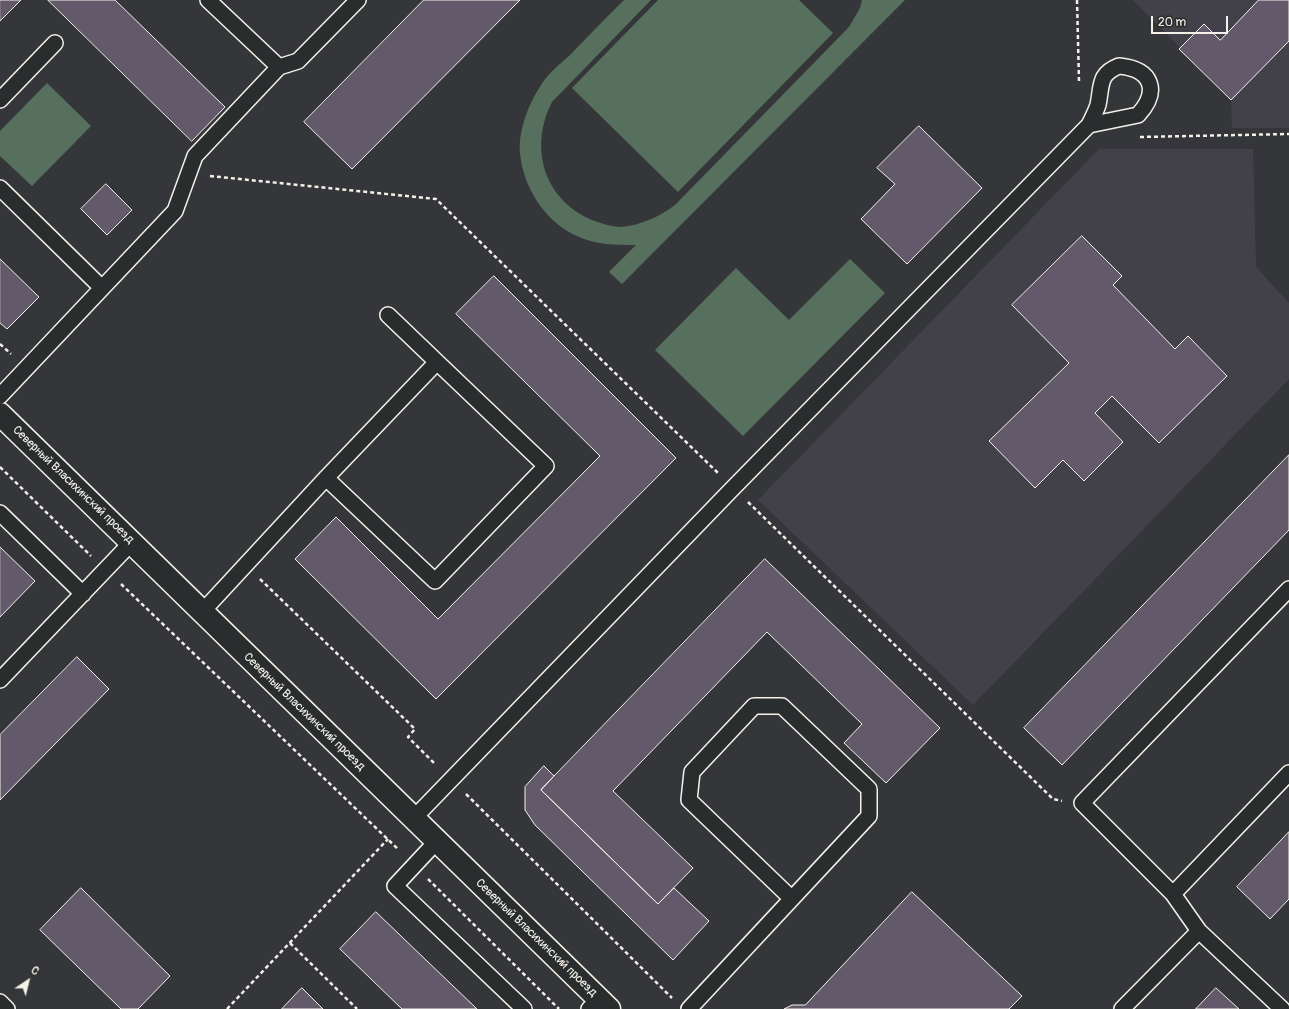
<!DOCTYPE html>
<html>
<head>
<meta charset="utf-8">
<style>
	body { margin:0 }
	#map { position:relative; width:1289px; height:1009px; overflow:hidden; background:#35363a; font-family:Pangolin,sans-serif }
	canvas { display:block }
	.north { position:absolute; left:8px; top:961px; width:40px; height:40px; -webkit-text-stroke:3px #2a2d2e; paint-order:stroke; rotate:35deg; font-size:11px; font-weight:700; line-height:16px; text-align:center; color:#f4f1e8 }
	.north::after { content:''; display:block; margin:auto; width:14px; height:18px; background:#f4f1e8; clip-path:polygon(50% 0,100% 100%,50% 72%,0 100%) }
	.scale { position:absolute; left:1151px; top:16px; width:77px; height:18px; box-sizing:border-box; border:2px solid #f4f1e8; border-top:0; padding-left:5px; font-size:12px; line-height:14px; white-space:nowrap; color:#f4f1e8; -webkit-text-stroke:3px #2a2d2e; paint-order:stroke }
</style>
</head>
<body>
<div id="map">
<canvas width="1289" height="1009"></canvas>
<div class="north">С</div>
<div class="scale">20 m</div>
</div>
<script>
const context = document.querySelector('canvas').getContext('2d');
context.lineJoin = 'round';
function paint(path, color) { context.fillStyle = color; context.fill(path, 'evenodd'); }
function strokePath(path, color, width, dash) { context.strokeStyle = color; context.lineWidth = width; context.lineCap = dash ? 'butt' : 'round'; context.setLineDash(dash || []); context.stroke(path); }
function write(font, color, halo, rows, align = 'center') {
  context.font = font + ' Pangolin,sans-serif'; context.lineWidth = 3.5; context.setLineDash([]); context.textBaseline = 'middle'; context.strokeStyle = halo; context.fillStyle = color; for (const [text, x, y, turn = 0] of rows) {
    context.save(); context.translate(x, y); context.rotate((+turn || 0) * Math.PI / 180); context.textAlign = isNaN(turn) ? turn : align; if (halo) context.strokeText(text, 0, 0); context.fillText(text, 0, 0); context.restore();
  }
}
paint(new Path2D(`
	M 1133,0 L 1289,0 L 1289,128 L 1232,128 L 1231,100 Z
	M 1099,149 L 1253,149 L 1256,267 L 1289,303 L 1289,379 L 973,705 L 758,500 Z`), '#424149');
paint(new Path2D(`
	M 624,0 L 651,0 L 552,102 C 529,147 543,199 592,220 C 600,223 612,227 621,227 C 641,225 659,217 675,205 L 849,27 L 860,8 L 862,0 L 905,0 L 622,284 L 609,272 L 636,245 C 615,245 596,245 577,236 C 545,222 523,187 520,153 C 518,129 530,101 543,82 C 550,72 560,64 569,56 C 587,37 605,19 624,0 Z
	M 658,0 L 799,0 L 833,33 L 678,192 L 572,88 Z
	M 47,83 L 91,126 L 32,186 L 0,156 L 0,131 Z
	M 850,259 L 885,293 L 743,436 L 655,350 L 736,268 L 789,320 Z`), '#57705d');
const building = new Path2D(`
	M 0,0 L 21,0 L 0,21 Z
	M 48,0 L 115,0 L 225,107 L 192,141 Z
	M 424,0 L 520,0 L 352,169 L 304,122 Z
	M 1259,0 L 1289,0 L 1289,41 L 1231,100 L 1179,49 L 1204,24 L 1220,40 Z
	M 919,126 L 982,188 L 907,264 L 861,219 L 895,184 L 877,168 Z
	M 106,184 L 132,210 L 107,235 L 81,209 Z
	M 1082,236 L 1122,276 L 1113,285 L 1175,349 L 1188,336 L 1227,376 L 1159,443 L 1112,396 L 1095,413 L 1123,442 L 1084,481 L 1063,460 L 1035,488 L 989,441 L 1069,363 L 1012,305 Z
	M 0,259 L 39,297 L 7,329 L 0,323 Z
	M 494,276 L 676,458 L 436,699 L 295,559 L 336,517 L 438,619 L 600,456 L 456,314 Z
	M 1289,455 L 1289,530 L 1062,765 L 1024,728 Z
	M 0,547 L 35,581 L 0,617 Z
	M 765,559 L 940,728 L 886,783 L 844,743 L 862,724 L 767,632 L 613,791 L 693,868 L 658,904 L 541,790 Z
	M 77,657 L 109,689 L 0,800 L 0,735 Z
	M 544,766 L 554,776 L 541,790 L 658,904 L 674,888 L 709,921 L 673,960 L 535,825 L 525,810 L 525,787 Z
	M 1289,832 L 1289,899 L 1270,919 L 1237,887 Z
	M 81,888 L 170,976 L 138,1009 L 121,1009 L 40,930 Z
	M 912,892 L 1022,996 L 1009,1009 L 784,1009 L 792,1005 L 805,1005 Z
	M 376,912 L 477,1009 L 402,1009 L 340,949 Z
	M 302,988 L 323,1009 L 282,1009 Z
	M 1216,988 L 1239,1009 L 1196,1009 Z`);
paint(building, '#625a6b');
strokePath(building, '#f4f1e8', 1);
const service = new Path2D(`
	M 208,0 L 279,67 L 298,61 L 358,0
	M 1119,66 C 1152,69 1160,91 1138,115 L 1089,125 C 1092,119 1096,111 1098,105 C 1102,86 1098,74 1119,66 Z
	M 0,100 L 55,43
	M 0,188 L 102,288
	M 388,315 L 437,362
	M 0,396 L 175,211 L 195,156 L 279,67
	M 0,513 L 83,594
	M 202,612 L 326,478 L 437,362 L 546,466 L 435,581 L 326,478
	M 0,680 L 131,543
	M 414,818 L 733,488 L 1089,125
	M 437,841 L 395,886 L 524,1009
	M 1173,894 L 1289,773
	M 0,1002 L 7,1009
	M 589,1009 L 599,999
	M 689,1009 L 869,816 L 869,789 L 782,706 L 754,706 L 692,772 L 689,800 L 791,898
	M 1122,1009 L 1199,931
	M 1282,1009 L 1199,931 L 1173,894 L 1082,803 L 1289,589`);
const minor = new Path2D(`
	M 0,414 L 609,1009`);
strokePath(service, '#f4f1e8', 18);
strokePath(minor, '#f4f1e8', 25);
strokePath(new Path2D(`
	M 1077,0 L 1079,81
	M 1140,137 L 1289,134
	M 210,176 L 436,199 L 718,473
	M 0,344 L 11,354
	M 0,467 L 91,556
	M 748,502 L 1053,799 L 1062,801
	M 260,579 L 415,729 L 408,737 L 436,765
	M 121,584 L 399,850
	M 466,794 L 672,998
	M 428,879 L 559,1009
	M 290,943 L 357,1009
	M 227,1009 L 388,839`), '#f4f1e8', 2.5, [4, 3]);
strokePath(service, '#2a2d2e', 15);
strokePath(minor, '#2a2d2e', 22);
write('12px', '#f4f1e8', '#2a2d2e', [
	["Северный Власихинский проезд",73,485,44],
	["Северный Власихинский проезд",304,712,44],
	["Северный Власихинский проезд",536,938,44]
]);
</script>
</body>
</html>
